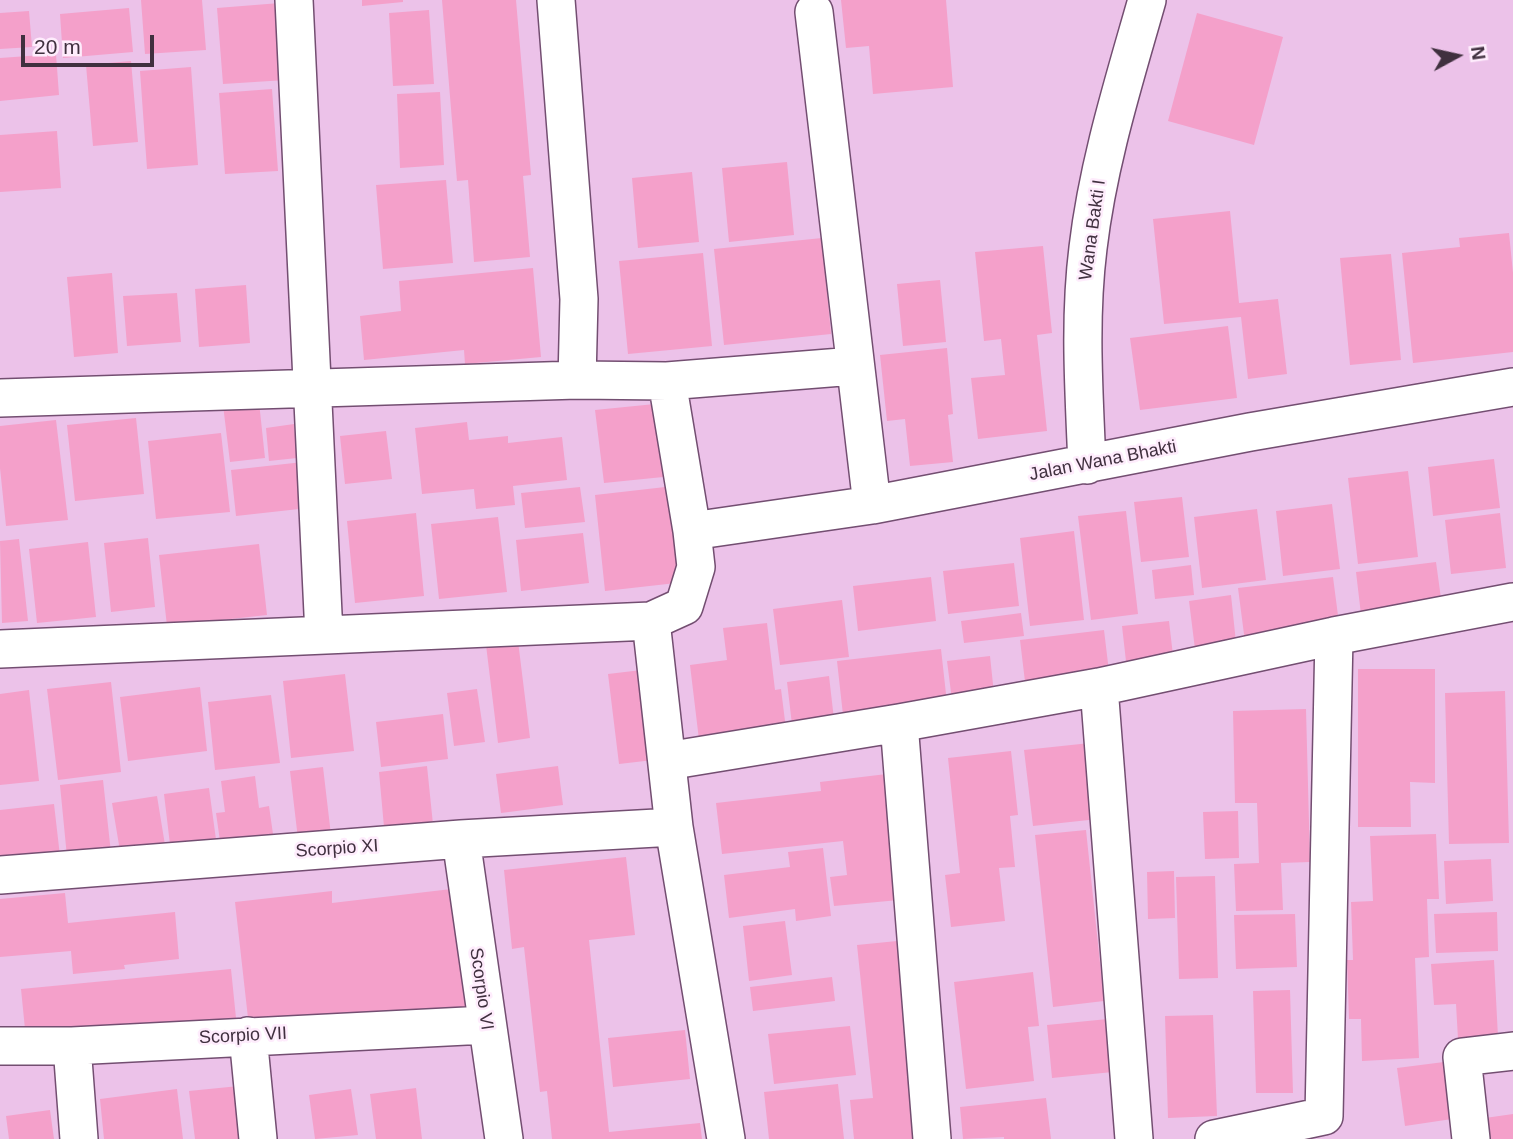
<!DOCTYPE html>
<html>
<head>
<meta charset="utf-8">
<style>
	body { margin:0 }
	#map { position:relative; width:1513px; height:1139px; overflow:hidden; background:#ecc2e9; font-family:Arial,sans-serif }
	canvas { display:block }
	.north { position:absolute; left:1422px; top:21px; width:70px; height:70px; -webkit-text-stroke:5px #feecfc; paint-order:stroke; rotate:82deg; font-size:19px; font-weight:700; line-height:28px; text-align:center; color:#40303f }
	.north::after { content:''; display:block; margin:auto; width:24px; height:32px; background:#40303f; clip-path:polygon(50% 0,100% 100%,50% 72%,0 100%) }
	.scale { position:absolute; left:21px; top:35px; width:133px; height:32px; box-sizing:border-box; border:4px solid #40303f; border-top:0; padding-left:9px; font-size:21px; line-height:24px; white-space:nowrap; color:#40303f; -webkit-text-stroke:5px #feecfc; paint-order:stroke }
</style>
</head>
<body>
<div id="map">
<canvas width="1513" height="1139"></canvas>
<div class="north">N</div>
<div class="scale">20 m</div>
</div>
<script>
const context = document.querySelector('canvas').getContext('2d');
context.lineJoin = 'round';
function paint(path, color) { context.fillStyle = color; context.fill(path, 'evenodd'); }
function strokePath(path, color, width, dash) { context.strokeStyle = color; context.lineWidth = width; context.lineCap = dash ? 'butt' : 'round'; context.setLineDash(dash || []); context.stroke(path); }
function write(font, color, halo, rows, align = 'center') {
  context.font = font + ' Arial,sans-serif'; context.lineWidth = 5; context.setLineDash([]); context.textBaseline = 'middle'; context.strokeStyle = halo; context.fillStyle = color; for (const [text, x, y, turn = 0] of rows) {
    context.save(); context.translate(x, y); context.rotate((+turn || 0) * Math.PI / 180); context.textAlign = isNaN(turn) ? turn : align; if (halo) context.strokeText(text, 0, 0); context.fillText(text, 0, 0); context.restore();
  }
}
paint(new Path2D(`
	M 141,0 L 202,0 L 206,50 L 145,54 Z
	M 362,0 L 403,0 L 403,2 L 362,6 Z
	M 442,0 L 516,0 L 531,175 L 523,176 L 530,257 L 474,262 L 468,180 L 457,181 Z
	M 841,0 L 946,0 L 953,87 L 873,94 L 869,46 L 846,48 Z
	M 280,3 L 286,80 L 223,84 L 217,8 Z
	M 129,8 L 133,52 L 63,58 L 60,14 Z
	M 429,10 L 434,84 L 393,86 L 389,13 Z
	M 29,11 L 32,47 L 0,49 L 0,13 Z
	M 1197,13 L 1283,37 L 1254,145 L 1168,121 Z
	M 56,54 L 59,95 L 0,101 L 0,58 Z
	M 131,61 L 138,142 L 93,146 L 86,65 Z
	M 191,67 L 198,165 L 147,169 L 140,71 Z
	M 272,89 L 278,171 L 225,174 L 219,93 Z
	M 440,92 L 444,165 L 400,168 L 397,94 Z
	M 57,131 L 61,188 L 0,192 L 0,135 Z
	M 787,162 L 794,235 L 729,242 L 722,168 Z
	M 692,172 L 699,242 L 638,248 L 632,178 Z
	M 446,180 L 453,263 L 383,269 L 376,185 Z
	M 1230,211 L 1239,303 L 1278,299 L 1287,374 L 1248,379 L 1241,317 L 1164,324 L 1153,219 Z
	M 1509,233 L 1513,273 L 1513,352 L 1413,363 L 1402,253 L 1460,247 L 1459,238 Z
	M 822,238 L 831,334 L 724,345 L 714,249 Z
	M 1043,246 L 1052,333 L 1037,335 L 1047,431 L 978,439 L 971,378 L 1005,375 L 1001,339 L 984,341 L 975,252 Z
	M 703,253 L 712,346 L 628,354 L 619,261 Z
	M 1391,254 L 1401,360 L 1350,365 L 1340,258 Z
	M 533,268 L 541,357 L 465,364 L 464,350 L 364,360 L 360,316 L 401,311 L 399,281 Z
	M 112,273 L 118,353 L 74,357 L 67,277 Z
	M 940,280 L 946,342 L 903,346 L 897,284 Z
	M 246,285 L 250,343 L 199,347 L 195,289 Z
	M 177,293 L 181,342 L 127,346 L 123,296 Z
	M 1228,326 L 1237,398 L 1140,410 L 1130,338 Z
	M 947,348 L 953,414 L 948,415 L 953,462 L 910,466 L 905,419 L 887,421 L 880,355 Z
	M 259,402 L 265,458 L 230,462 L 223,405 Z
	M 665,403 L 673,476 L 604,483 L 595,410 Z
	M 136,418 L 144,494 L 75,501 L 67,425 Z
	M 56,420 L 68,520 L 6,526 L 0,468 L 0,426 Z
	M 467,422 L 469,440 L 508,436 L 508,443 L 562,437 L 567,480 L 513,486 L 515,505 L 476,509 L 474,489 L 422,494 L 415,428 Z
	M 294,424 L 297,458 L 269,461 L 266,428 Z
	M 386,431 L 392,479 L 345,484 L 340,436 Z
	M 221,433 L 230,512 L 156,519 L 148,441 Z
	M 1494,459 L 1500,508 L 1433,516 L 1428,467 Z
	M 312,461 L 317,507 L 236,516 L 231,470 Z
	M 1408,471 L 1418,557 L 1358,564 L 1348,478 Z
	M 674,486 L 685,582 L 605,591 L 595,495 Z
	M 580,487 L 585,522 L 525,528 L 521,493 Z
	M 1182,497 L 1189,557 L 1141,562 L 1134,502 Z
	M 1332,504 L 1340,569 L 1283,576 L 1276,511 Z
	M 1257,509 L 1266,580 L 1202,588 L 1194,517 Z
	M 1126,511 L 1138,614 L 1091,620 L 1078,516 Z
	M 416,513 L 424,596 L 355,603 L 347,521 Z
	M 1500,513 L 1506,568 L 1451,574 L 1445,520 Z
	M 498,517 L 507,592 L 439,599 L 431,524 Z
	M 1074,531 L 1084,620 L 1030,626 L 1020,538 Z
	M 583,533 L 589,583 L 521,591 L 516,540 Z
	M 148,538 L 155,607 L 111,612 L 104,543 Z
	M 19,539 L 28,621 L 2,623 L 0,541 Z
	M 88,542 L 96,617 L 37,623 L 29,549 Z
	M 259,544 L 267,615 L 167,626 L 159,555 Z
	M 1436,562 L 1443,613 L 1362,623 L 1356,572 Z
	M 1014,563 L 1019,606 L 948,614 L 943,571 Z
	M 1191,565 L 1194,595 L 1155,599 L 1152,570 Z
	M 931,577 L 936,621 L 858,631 L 853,586 Z
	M 1333,577 L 1340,631 L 1245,642 L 1238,588 Z
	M 1231,595 L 1237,652 L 1196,657 L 1189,601 Z
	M 842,600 L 849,657 L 780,665 L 773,609 Z
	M 1021,613 L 1024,636 L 964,643 L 961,621 Z
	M 1169,621 L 1174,664 L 1127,670 L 1122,626 Z
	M 767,623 L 775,690 L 781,689 L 787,737 L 700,748 L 690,665 L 727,660 L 723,628 Z
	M 1104,630 L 1110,680 L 1026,690 L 1020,640 Z
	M 518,641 L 530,738 L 498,743 L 486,645 Z
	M 941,649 L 948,712 L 844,724 L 837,661 Z
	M 990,656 L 995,703 L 953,708 L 947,661 Z
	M 650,669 L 662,759 L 619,764 L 608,674 Z
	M 1358,669 L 1435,669 L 1435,783 L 1410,782 L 1411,827 L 1358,827 Z
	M 345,674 L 354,751 L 291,758 L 283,681 Z
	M 829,676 L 835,728 L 793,733 L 787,682 Z
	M 111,682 L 121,772 L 58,780 L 47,689 Z
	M 200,687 L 207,751 L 128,761 L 120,697 Z
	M 477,689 L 485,742 L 454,746 L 447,693 Z
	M 29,690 L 39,781 L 0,785 L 0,694 Z
	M 1505,691 L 1509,843 L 1449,844 L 1445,693 Z
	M 271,695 L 280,763 L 215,770 L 208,702 Z
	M 1306,709 L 1310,862 L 1281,863 L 1283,910 L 1236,911 L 1234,864 L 1259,863 L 1257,803 L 1235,803 L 1233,711 Z
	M 443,714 L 448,759 L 381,767 L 376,722 Z
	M 1090,743 L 1098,819 L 1033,826 L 1024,750 Z
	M 1011,751 L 1018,815 L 1010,816 L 1015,867 L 999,868 L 1005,921 L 951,927 L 945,875 L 960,873 L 948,758 Z
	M 427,766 L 434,834 L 385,838 L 379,772 Z
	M 558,766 L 563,805 L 501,813 L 496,774 Z
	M 323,767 L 331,835 L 298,839 L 290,771 Z
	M 895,773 L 899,900 L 834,906 L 830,877 L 847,875 L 843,841 L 722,854 L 716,803 L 821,791 L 820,782 Z
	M 255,776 L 259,808 L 269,806 L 275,848 L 222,855 L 216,813 L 225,812 L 221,781 Z
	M 103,780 L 112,862 L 68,867 L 60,785 Z
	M 209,788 L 217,847 L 171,853 L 164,794 Z
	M 157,796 L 165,845 L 120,851 L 112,803 Z
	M 54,804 L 60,856 L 0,871 L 0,810 Z
	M 1238,811 L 1239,858 L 1205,859 L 1203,812 Z
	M 1086,830 L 1104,1001 L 1053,1007 L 1035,835 Z
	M 1436,834 L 1439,899 L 1427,899 L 1429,957 L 1415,958 L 1419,1058 L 1362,1061 L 1361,1019 L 1349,1019 L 1347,960 L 1353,960 L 1351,902 L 1373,901 L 1370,836 Z
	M 823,848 L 831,916 L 796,921 L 795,909 L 729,918 L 724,875 L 790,867 L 788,852 Z
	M 626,857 L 635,935 L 589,940 L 609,1132 L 700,1123 L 702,1139 L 552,1139 L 547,1091 L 540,1092 L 524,947 L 512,949 L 504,870 Z
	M 1491,859 L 1493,901 L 1446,904 L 1444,861 Z
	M 1174,871 L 1175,918 L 1148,919 L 1147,872 Z
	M 1215,876 L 1218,978 L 1179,979 L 1176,877 Z
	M 460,888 L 474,1012 L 249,1027 L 235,902 L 332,891 L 332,903 Z
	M 65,893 L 68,923 L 175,912 L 179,959 L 124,965 L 125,969 L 73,974 L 71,951 L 0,957 L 0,899 Z
	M 1497,912 L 1498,951 L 1436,953 L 1434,914 Z
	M 1295,914 L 1297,967 L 1236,969 L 1234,915 Z
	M 785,921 L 792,975 L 749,981 L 743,926 Z
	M 907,940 L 928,1139 L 854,1139 L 850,1100 L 873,1098 L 857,945 Z
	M 1494,960 L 1498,1037 L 1458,1039 L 1456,1004 L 1434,1005 L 1431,964 Z
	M 231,969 L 236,1018 L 26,1039 L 21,989 Z
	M 1033,972 L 1039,1026 L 1028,1027 L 1034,1081 L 966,1089 L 954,982 Z
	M 832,977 L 835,1001 L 753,1011 L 750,987 Z
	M 1290,990 L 1293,1093 L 1256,1093 L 1253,991 Z
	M 1213,1015 L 1217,1116 L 1168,1118 L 1165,1016 Z
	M 1118,1018 L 1123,1071 L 1052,1078 L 1047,1025 Z
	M 850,1026 L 856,1075 L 774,1084 L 768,1034 Z
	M 685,1030 L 690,1079 L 613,1087 L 608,1038 Z
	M 1444,1062 L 1452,1119 L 1405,1126 L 1397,1068 Z
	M 838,1084 L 844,1139 L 769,1139 L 764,1092 Z
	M 239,1086 L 245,1139 L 195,1139 L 189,1091 Z
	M 416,1088 L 422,1139 L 376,1139 L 370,1094 Z
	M 177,1089 L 183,1139 L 104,1139 L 100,1099 Z
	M 351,1089 L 358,1135 L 315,1139 L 309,1095 Z
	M 1046,1098 L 1051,1139 L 1004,1139 L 1004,1137 L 963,1139 L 960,1107 Z
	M 50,1110 L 54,1139 L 9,1139 L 6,1116 Z
	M 1513,1114 L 1513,1139 L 1480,1139 L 1478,1119 Z`), '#f4a0ca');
const minor = new Path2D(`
	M 294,0 L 324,635
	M 814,12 L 872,505
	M 667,381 L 854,366
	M 0,398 L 577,380
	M 1087,465 C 1084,392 1079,320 1088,248 C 1098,163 1124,81 1147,0
	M 692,531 L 872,505 L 1250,432 L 1513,387
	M 651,621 L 674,827 L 726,1139
	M 0,649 L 651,621 L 684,606 L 696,567 L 692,531 L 667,381 L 577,380 L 579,299 L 556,0
	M 1099,687 L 1134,1139
	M 899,723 L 932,1139
	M 667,761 L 899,723 L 1099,687 L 1334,636 L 1513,602
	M 461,839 L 504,1139
	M 0,875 L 461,839 L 674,827
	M 248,1036 L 258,1139
	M 0,1046 L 72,1046 L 486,1025
	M 72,1046 L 79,1139
	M 1214,1139 L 1324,1116 L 1334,636
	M 1471,1139 L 1462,1057 L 1513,1051`);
strokePath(minor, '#734e71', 40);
strokePath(minor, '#fff', 37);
write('18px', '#40303f', '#feecfc', [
	["Wana Bakti I",1093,230,-82],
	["Jalan Wana Bhakti",1103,461,-11],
	["Scorpio XI",337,849,-4],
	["Scorpio VI",481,989,82],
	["Scorpio VII",243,1036,-3]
]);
</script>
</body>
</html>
